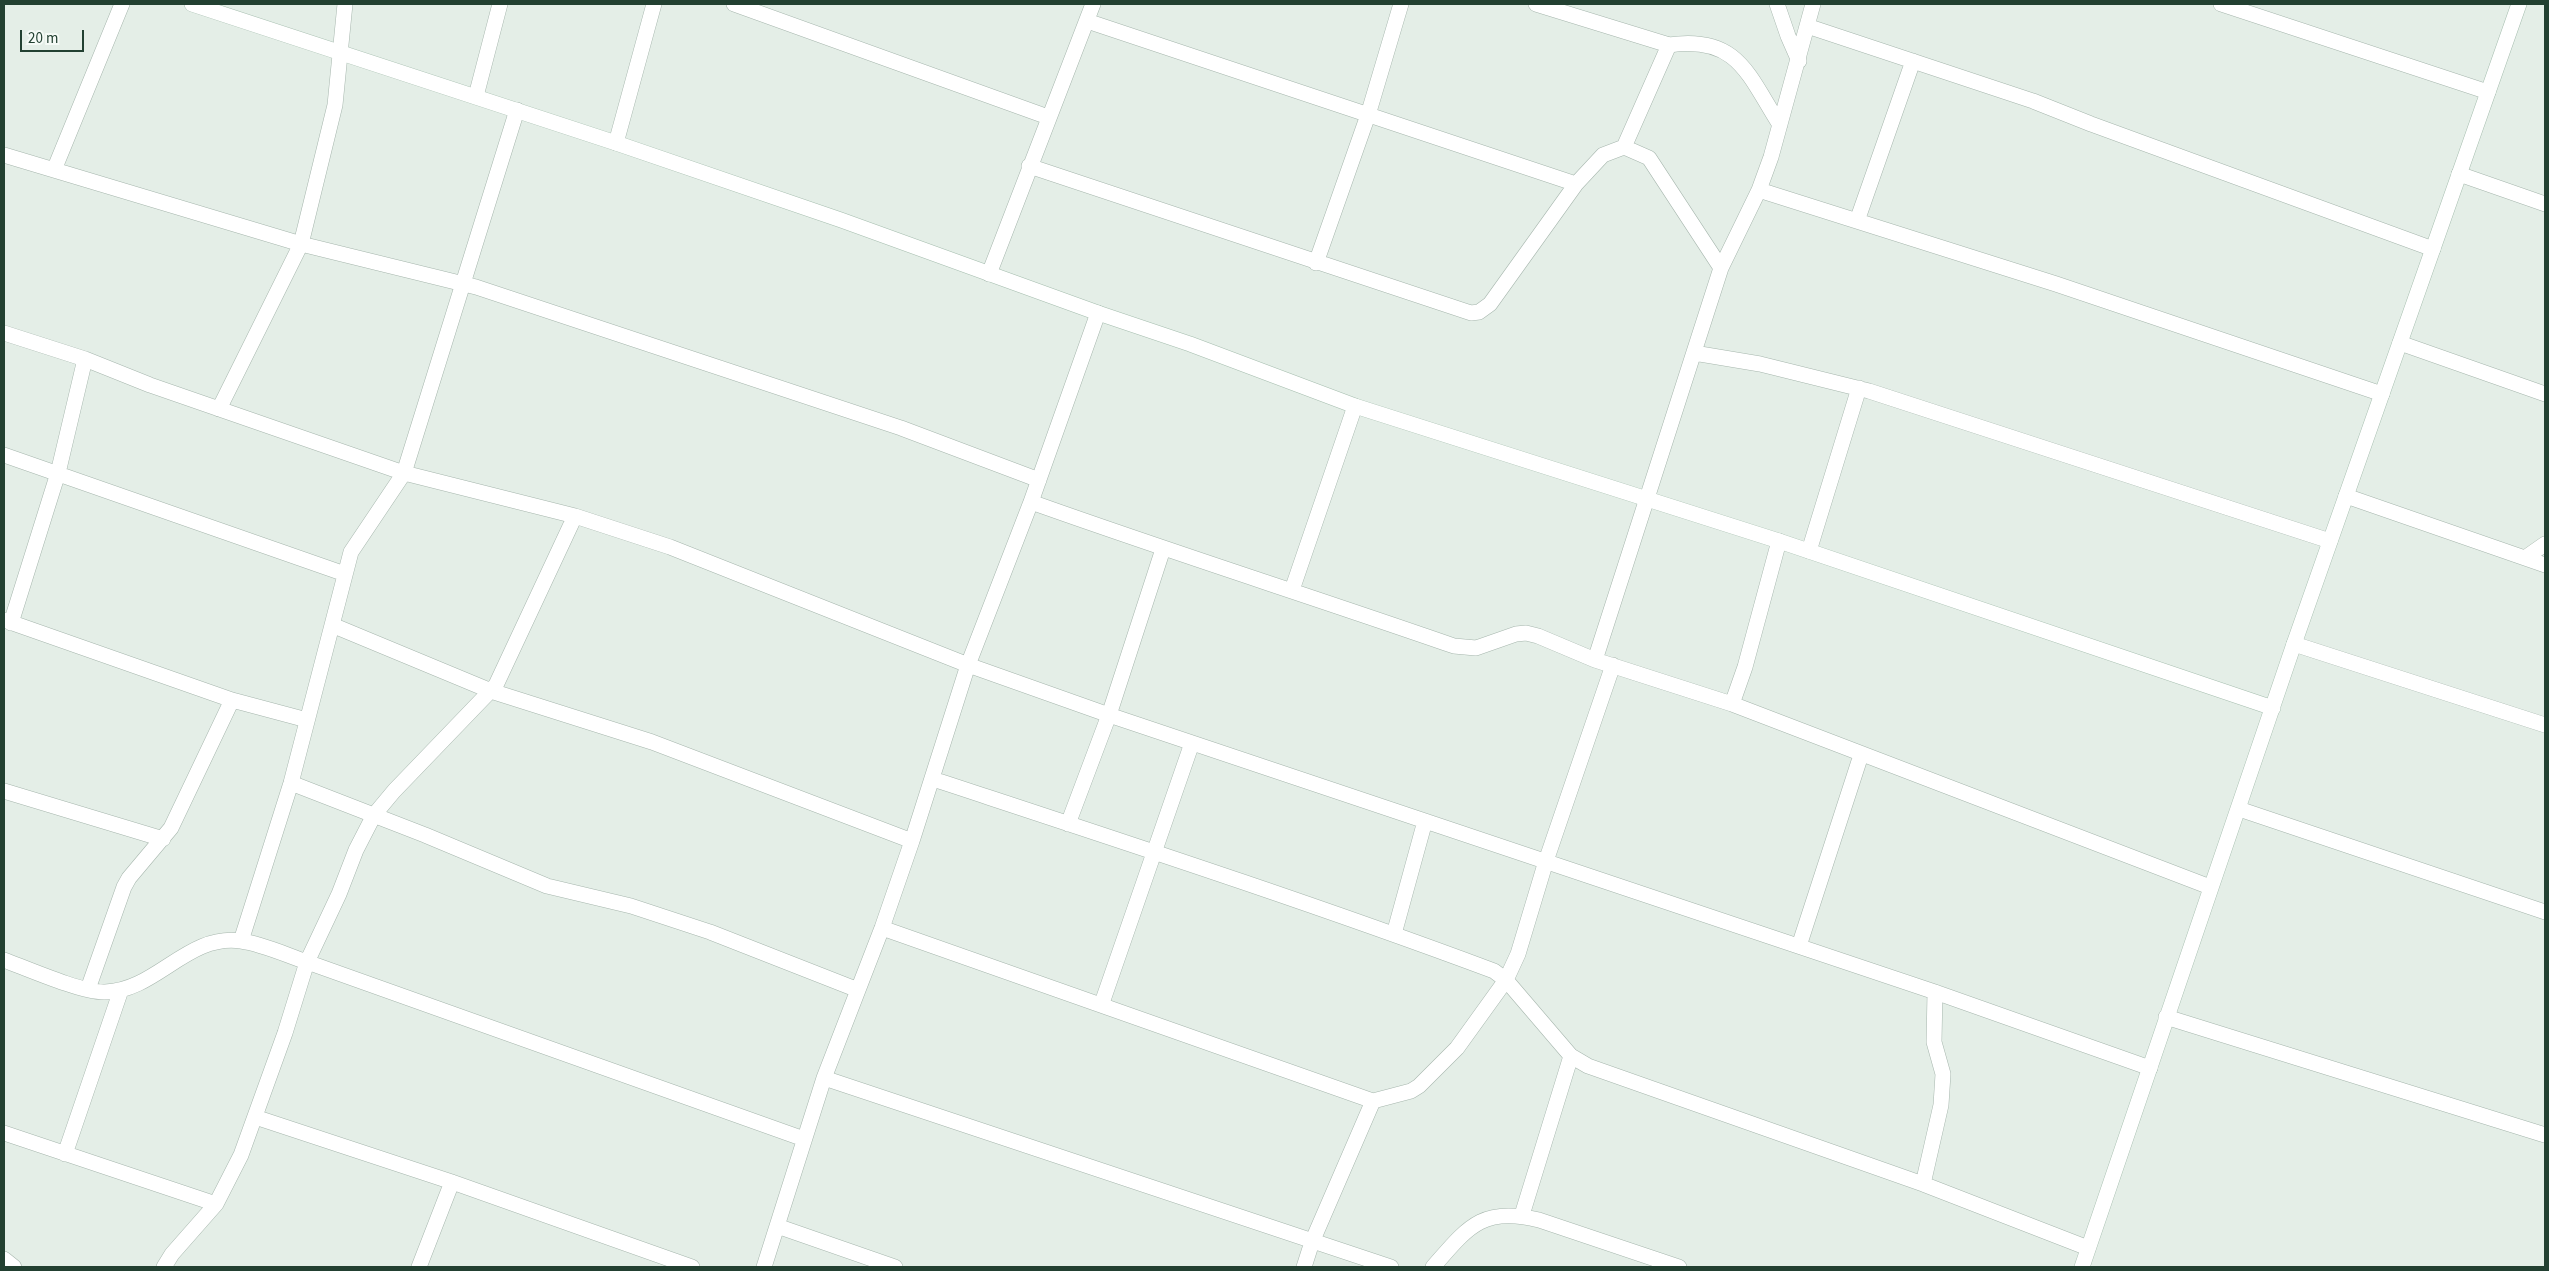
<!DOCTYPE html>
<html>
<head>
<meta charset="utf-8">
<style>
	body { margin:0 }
	#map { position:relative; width:2549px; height:1271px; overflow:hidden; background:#e4eee7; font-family:"Source Sans 3",sans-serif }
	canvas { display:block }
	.frame { position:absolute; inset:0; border:5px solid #224031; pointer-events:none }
	.scale { position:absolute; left:20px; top:30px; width:64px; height:22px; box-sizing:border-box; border:2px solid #224031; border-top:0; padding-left:6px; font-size:15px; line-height:18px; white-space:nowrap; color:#224031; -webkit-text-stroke:4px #f5faf6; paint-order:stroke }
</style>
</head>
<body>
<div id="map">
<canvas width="2549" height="1271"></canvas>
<div class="frame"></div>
<div class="scale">20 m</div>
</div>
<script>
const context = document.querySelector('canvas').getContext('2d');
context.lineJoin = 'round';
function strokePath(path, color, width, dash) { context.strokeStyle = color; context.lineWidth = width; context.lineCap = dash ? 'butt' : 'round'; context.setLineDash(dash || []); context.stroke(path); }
const street = new Path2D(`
	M 734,4 L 1048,117
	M 1536,4 L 1669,45 C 1738,35 1748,75 1780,125
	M 1777,4 L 1788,36 L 1799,61
	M 2221,4 L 2488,92
	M 1087,21 L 1576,184
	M 1807,26 L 2033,101 L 2091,124 L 2433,249
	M 476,96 L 500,4
	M 616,143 L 654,4
	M 1624,147 L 1669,45
	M 4,155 L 301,244 L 476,287 L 901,428 L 1039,480
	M 1029,166 L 1471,313 L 1479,312 L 1490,304 L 1576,184 L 1603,155 L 1624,147 L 1649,158 L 1721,268
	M 54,170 L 122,4
	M 2459,174 L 2545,204
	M 1759,190 L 2056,284 L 2382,394
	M 1857,221 L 1913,61
	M 1316,263 L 1368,115 L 1401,4
	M 989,274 L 1093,4
	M 4,333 L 85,359 L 150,385 L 404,473 L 575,516 L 670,547 L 968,665 L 1109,715 L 1935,992 L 2150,1068
	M 2400,343 L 2545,394
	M 1694,353 L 1760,364 L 1869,391 L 2330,541
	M 219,409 L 301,244 L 335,105 L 345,4
	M 4,455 L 345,574
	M 2346,496 L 2545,565
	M 1031,502 C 1171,552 1313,597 1454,646 L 1476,648 L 1516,634 L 1526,633 L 1538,636 L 1595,660 L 1732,704
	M 1779,541 L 1745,667 L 1732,704 L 2210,887
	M 1809,551 L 1859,388
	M 2525,558 L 2545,544
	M 1292,590 L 1355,406
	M 4,620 L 232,700 L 307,720
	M 11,623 L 58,473 L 85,359
	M 332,625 L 491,691 L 652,742 L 912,841
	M 2294,644 L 2545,725
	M 1595,660 L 1721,268 L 1759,190 L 1771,157 L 1813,4
	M 933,779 C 1121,841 1309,902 1494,971 L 1506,980 L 1571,1056 L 1588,1066 L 1923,1184 L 2088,1248
	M 291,783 L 425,835 L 547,886 L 631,906 L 710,932 L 858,990
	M 4,791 L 163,839
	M 2239,809 L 2545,912
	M 1068,824 L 1109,715 L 1163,549
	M 882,928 L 1373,1101
	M 1394,934 L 1425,821
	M 241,941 L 291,783 L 351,552 L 404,473 L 517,110
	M 1799,946 L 1861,755
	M 4,960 C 28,969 83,993 105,992 C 156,991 188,933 241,941 C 263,944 286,955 307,962 L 804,1139
	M 88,989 L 124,887 L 129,878 L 171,828 L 232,700
	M 1102,1003 L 1192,743
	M 2166,1017 L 2545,1135
	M 824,1078 L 1391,1267
	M 255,1117 L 452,1182 L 692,1267
	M 4,1133 L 216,1204
	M 65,1154 L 121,990
	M 1923,1184 L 1941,1105 L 1943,1074 L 1934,1042 L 1935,992
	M 1522,1215 L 1571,1056
	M 777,1226 L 895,1267
	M 4,1259 L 14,1267
	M 164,1267 L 172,1254 L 216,1204 L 241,1155 L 285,1033 L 307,962 L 339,894 L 356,850 L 374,815 L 394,791 L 496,685 L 575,516
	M 419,1267 L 452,1182
	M 764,1267 L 824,1078 L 882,928 L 912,841 L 968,665 L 1031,502 L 1098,313
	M 1304,1267 L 1312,1242 L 1373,1101 L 1411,1091 L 1419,1086 L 1457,1048 L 1506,980 L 1518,954 L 1546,861 L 1613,665
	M 1433,1267 C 1468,1227 1482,1206 1539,1220 L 1679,1267`);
const secondary = new Path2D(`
	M 192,4 L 616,143 L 841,220 L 1098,313 L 1190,344 L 1355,406 L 1779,541 L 2273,708
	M 2082,1267 L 2294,644 L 2519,4`);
strokePath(street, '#a6b6ad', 16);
strokePath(secondary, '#a5bdae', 16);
strokePath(street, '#fff', 15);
strokePath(secondary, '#fff', 15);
</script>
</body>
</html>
